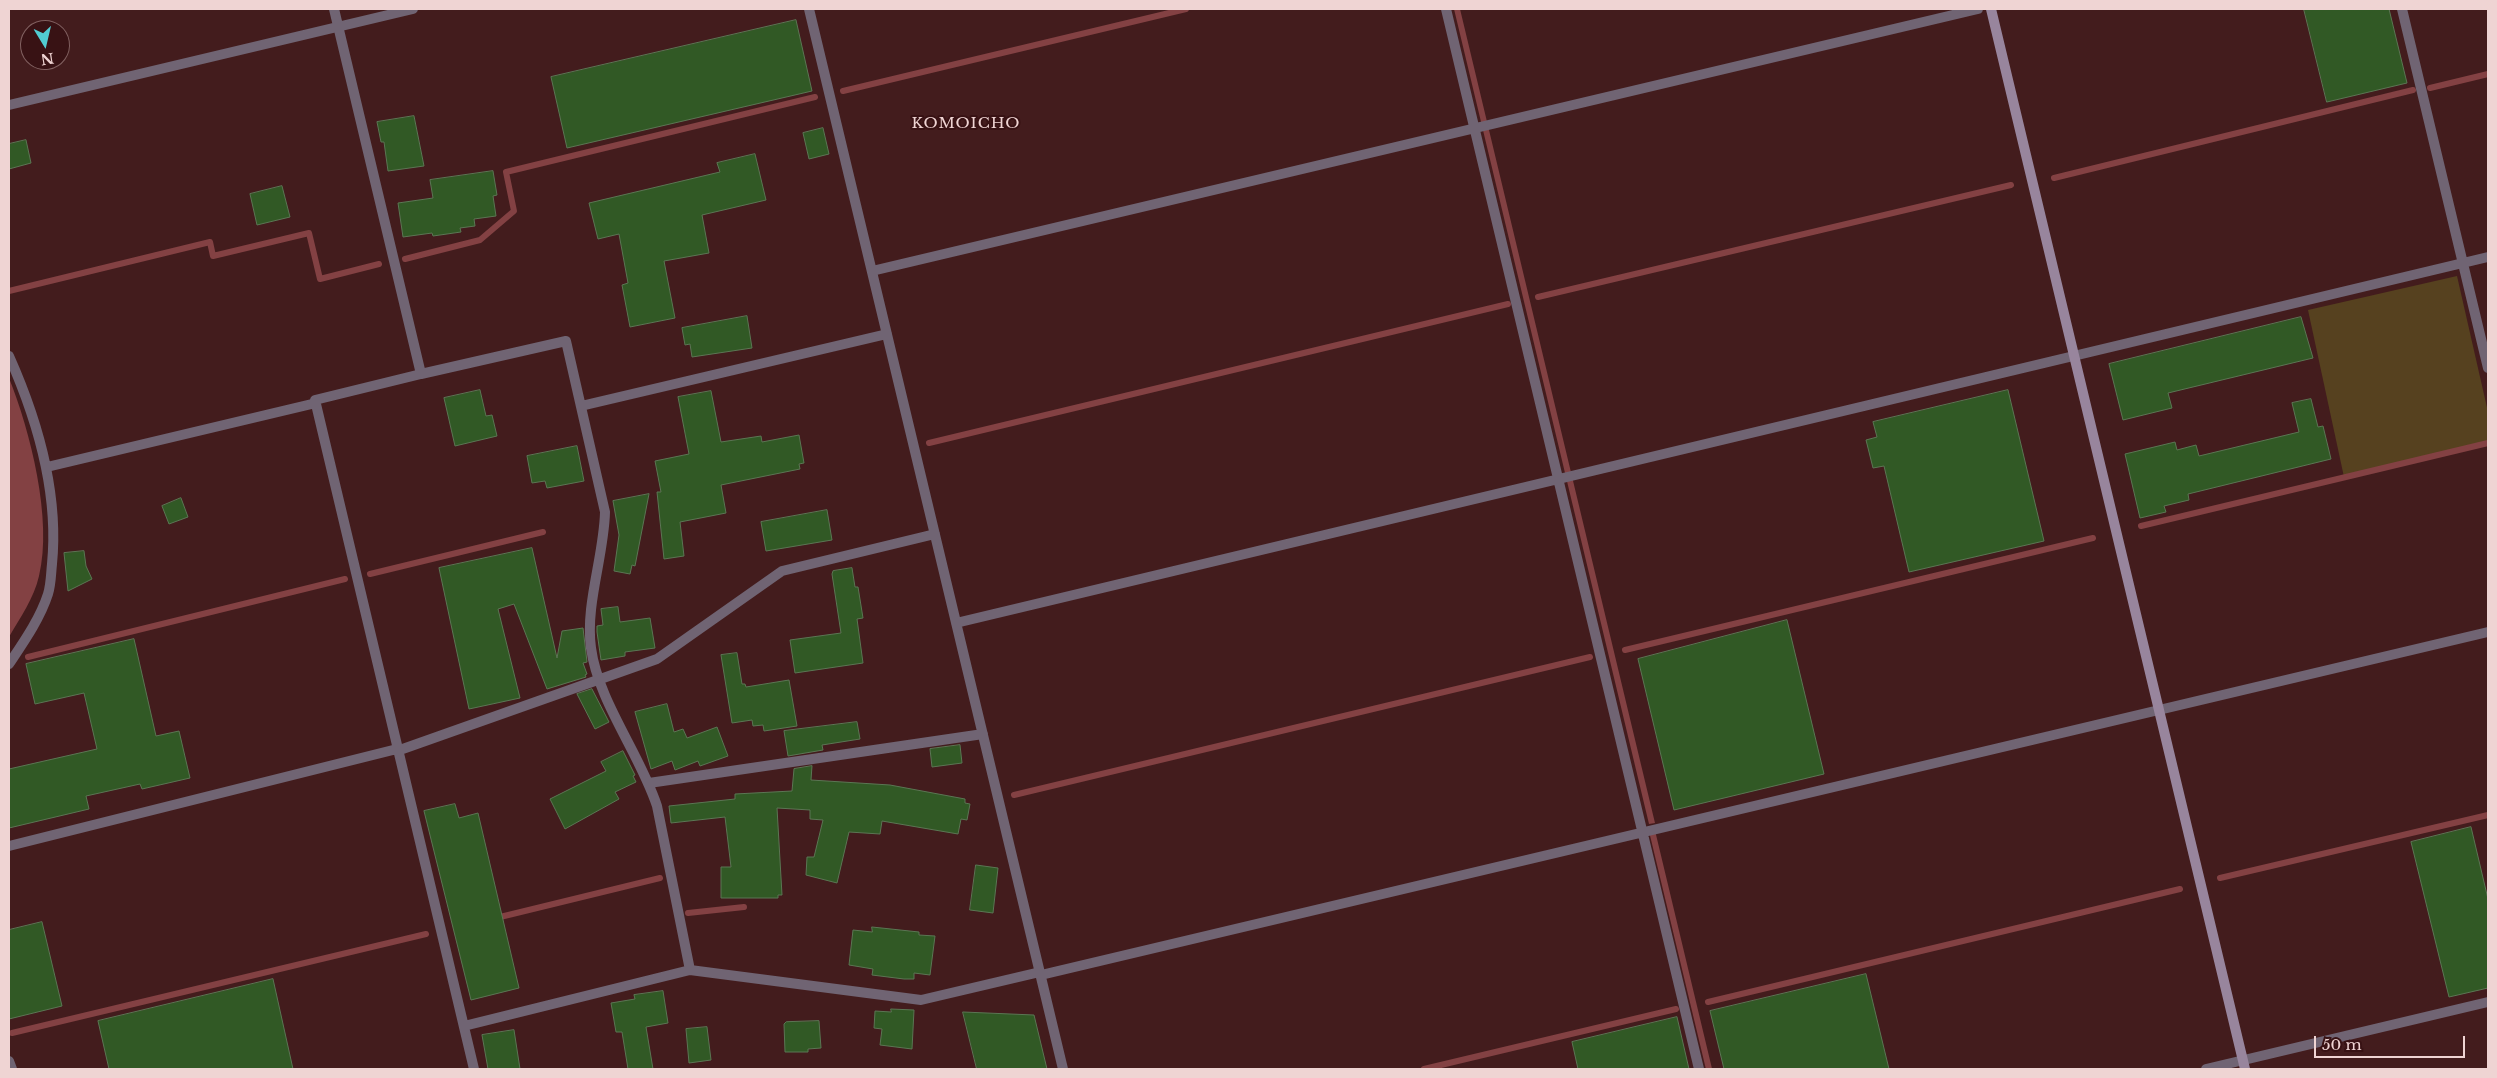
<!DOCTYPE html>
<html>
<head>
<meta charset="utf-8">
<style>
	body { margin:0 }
	#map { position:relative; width:2497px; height:1078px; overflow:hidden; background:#431c1d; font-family:"Libre Baskerville",serif }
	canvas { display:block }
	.frame { position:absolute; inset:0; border:10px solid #efd4d3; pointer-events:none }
	.north { position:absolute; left:20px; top:20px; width:50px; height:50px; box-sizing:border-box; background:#381214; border:1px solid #816060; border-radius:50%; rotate:171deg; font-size:14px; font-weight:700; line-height:20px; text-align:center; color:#efd4d3 }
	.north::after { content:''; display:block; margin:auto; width:18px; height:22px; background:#51ccd2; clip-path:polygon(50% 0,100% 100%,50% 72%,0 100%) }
	.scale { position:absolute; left:2314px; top:1036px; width:151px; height:22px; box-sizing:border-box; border:2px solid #efd4d3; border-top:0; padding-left:6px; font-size:15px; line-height:18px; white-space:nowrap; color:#efd4d3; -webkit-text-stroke:4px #381214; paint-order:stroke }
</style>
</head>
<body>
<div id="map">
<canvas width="2497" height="1078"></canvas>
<div class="frame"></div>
<div class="north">N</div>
<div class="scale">50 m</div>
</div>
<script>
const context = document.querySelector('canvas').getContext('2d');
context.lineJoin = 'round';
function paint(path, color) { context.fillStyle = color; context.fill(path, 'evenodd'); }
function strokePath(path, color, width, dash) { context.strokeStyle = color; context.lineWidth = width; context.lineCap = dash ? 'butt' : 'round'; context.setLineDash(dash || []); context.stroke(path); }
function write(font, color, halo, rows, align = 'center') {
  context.font = font + ' "Libre Baskerville",serif'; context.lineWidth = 4; context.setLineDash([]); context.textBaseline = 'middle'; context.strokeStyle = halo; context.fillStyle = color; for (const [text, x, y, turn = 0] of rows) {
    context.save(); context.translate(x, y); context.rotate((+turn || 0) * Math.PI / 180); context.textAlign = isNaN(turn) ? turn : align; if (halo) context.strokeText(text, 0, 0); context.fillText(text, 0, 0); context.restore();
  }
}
paint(new Path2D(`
	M 2457,276 L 2488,412 L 2488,443 L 2344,477 L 2308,310 Z`), '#56411f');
paint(new Path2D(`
	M 1454,9 L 1460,9 L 1655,823 L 1649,824 Z
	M 9,378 C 30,430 53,520 39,576 C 34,598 20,618 9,637 Z`), '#834143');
strokePath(new Path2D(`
	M 2430,88 L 2488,74
	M 843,91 L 1186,9
	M 2054,178 L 2413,90
	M 405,259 L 480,240 L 514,211 L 506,172 L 815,97
	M 9,291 L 210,242 L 213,256 L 309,233 L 320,279 L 379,264
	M 1538,297 L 2011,185
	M 929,443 L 1508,304
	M 2141,526 L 2488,443
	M 370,574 L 543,532
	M 1625,650 L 2093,538
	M 28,657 L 345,579
	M 1014,795 L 1590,657
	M 1653,835 L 1709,1069
	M 2220,878 L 2488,815
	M 688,913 L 744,907
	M 496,918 L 660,878
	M 1708,1002 L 2180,889
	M 12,1033 L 426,934
	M 1424,1069 L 1676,1009`), '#834143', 6);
const building = new Path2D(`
	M 2304,9 L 2389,9 L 2407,83 L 2327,102 Z
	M 796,20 L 812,91 L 567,148 L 551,77 Z
	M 414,116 L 424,166 L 388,171 L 384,142 L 381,142 L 377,122 Z
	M 823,128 L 829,154 L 809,159 L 803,133 Z
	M 26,140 L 31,163 L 9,169 L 9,144 Z
	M 755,154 L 766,200 L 702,215 L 709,253 L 664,261 L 675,318 L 630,327 L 622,285 L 628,283 L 619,234 L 598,239 L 589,203 L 720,172 L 717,163 Z
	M 493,171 L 497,195 L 493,196 L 496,216 L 474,219 L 475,226 L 460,228 L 461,232 L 433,236 L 432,233 L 403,237 L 398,203 L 433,198 L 430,180 Z
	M 282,186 L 290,217 L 257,225 L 250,194 Z
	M 747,316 L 752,348 L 692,357 L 690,344 L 685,345 L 682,328 Z
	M 2301,317 L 2313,358 L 2168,393 L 2172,408 L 2123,420 L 2109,364 Z
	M 480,390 L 486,416 L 492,415 L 497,436 L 455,446 L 444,398 Z
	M 2008,390 L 2044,541 L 1909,572 L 1884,466 L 1873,468 L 1866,440 L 1877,437 L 1873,422 Z
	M 711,391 L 721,442 L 761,436 L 762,442 L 799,435 L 804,463 L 799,464 L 800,469 L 721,485 L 726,513 L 680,522 L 684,556 L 664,559 L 657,492 L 661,492 L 655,461 L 689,454 L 678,397 Z
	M 2311,399 L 2318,427 L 2323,426 L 2331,459 L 2188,494 L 2189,500 L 2164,506 L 2166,512 L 2140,518 L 2125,454 L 2175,442 L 2177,450 L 2196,445 L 2199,456 L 2299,432 L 2292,403 Z
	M 577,446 L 584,481 L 547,488 L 545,481 L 532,483 L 527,456 Z
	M 649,494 L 635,566 L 632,565 L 630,574 L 614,571 L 619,535 L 613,501 Z
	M 181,498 L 188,517 L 169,524 L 162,506 Z
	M 827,510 L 832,540 L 766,551 L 761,522 Z
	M 532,548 L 557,658 L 562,631 L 583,628 L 587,662 L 583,663 L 587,674 L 585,675 L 586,677 L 547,689 L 514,604 L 498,609 L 520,698 L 469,709 L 439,568 Z
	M 84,551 L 86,566 L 92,579 L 68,591 L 64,553 Z
	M 852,568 L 855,587 L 858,587 L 863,618 L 857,619 L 863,663 L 795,673 L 790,640 L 841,633 L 832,574 L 833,571 Z
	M 618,607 L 620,622 L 650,618 L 655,648 L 625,652 L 625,656 L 601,660 L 597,632 L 597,626 L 603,625 L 601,609 Z
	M 1787,620 L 1824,774 L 1674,810 L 1638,659 Z
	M 134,639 L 156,736 L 179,731 L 190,778 L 142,789 L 140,784 L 86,796 L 89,809 L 9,828 L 9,769 L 97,749 L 84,693 L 35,704 L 26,664 Z
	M 737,653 L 742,684 L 745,684 L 746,687 L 789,680 L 797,726 L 764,731 L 763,725 L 753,726 L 752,720 L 732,723 L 721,655 Z
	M 592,689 L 609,722 L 595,729 L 577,694 Z
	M 667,704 L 674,732 L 683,729 L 687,738 L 717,727 L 728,756 L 700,766 L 698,761 L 675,770 L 672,761 L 651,769 L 635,712 Z
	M 857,722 L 860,739 L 822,745 L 823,750 L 788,756 L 784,731 Z
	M 960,745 L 962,763 L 932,767 L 930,749 Z
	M 623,751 L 635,775 L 633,776 L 636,782 L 615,792 L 619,799 L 565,829 L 550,799 L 606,771 L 601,762 Z
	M 812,766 L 811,780 L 890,785 L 965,799 L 965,803 L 970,804 L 967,820 L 961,819 L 958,834 L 882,821 L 880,834 L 849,832 L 837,883 L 806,875 L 807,857 L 814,857 L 823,820 L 810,819 L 810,810 L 777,808 L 782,895 L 778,895 L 778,898 L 721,898 L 721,867 L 731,867 L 725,817 L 671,823 L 669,806 L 735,799 L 735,794 L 792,791 L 794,769 Z
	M 455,804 L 459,818 L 478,813 L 519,988 L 471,1000 L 424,811 Z
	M 2471,827 L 2488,899 L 2488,988 L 2449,997 L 2411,842 Z
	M 976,865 L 998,868 L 993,913 L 970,910 Z
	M 42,922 L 62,1006 L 9,1019 L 9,930 Z
	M 872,927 L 919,932 L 919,935 L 935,936 L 930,975 L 914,973 L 914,979 L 904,979 L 872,975 L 873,969 L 849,965 L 853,930 L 872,932 Z
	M 1866,974 L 1889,1069 L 1724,1069 L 1710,1011 Z
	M 273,979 L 293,1069 L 109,1069 L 98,1021 Z
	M 663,991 L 668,1023 L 646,1027 L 653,1069 L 628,1069 L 622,1032 L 616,1032 L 611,1003 L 635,999 L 634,995 Z
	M 891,1009 L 914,1010 L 912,1049 L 880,1045 L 882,1029 L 874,1028 L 875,1011 L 891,1012 Z
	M 963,1012 L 1034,1015 L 1047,1069 L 977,1069 Z
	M 1677,1017 L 1689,1069 L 1578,1069 L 1572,1042 Z
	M 819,1021 L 821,1048 L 808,1049 L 808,1052 L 785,1052 L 784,1024 L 786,1022 Z
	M 707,1027 L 711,1060 L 689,1063 L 686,1029 Z
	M 514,1030 L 520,1069 L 488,1069 L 482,1035 Z`);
paint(building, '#315925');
strokePath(building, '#5b7654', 1);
strokePath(new Path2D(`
	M 334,9 L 421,374 L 315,400 L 474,1069
	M 809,9 L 1063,1069
	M 1446,9 L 1699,1069
	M 2402,9 L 2488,368
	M 9,105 L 413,9
	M 872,271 L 1978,9
	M 9,356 C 38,421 59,492 52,564 C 51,573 51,585 48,594 C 40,619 23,643 9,664
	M 421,374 L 566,341 L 605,512 C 604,556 585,605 591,648 C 598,701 640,754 657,806 L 690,970
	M 581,406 L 887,334
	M 47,467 L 316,403
	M 956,623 L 2488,257
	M 397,751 L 657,659 L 782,571 L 935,534
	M 649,783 L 983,734
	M 9,846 L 397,749
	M 1041,975 L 2488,632
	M 464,1026 L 690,970 L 921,1000 L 1040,972
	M 9,1061 L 12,1069
	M 2206,1069 L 2488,1002`), '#706473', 10);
strokePath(new Path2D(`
	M 1991,9 L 2245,1069`), '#98859d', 10);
context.letterSpacing = '1px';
write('15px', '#efd4d3', '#381214', [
	["KOMOICHO",966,124]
]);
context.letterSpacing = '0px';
</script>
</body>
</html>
